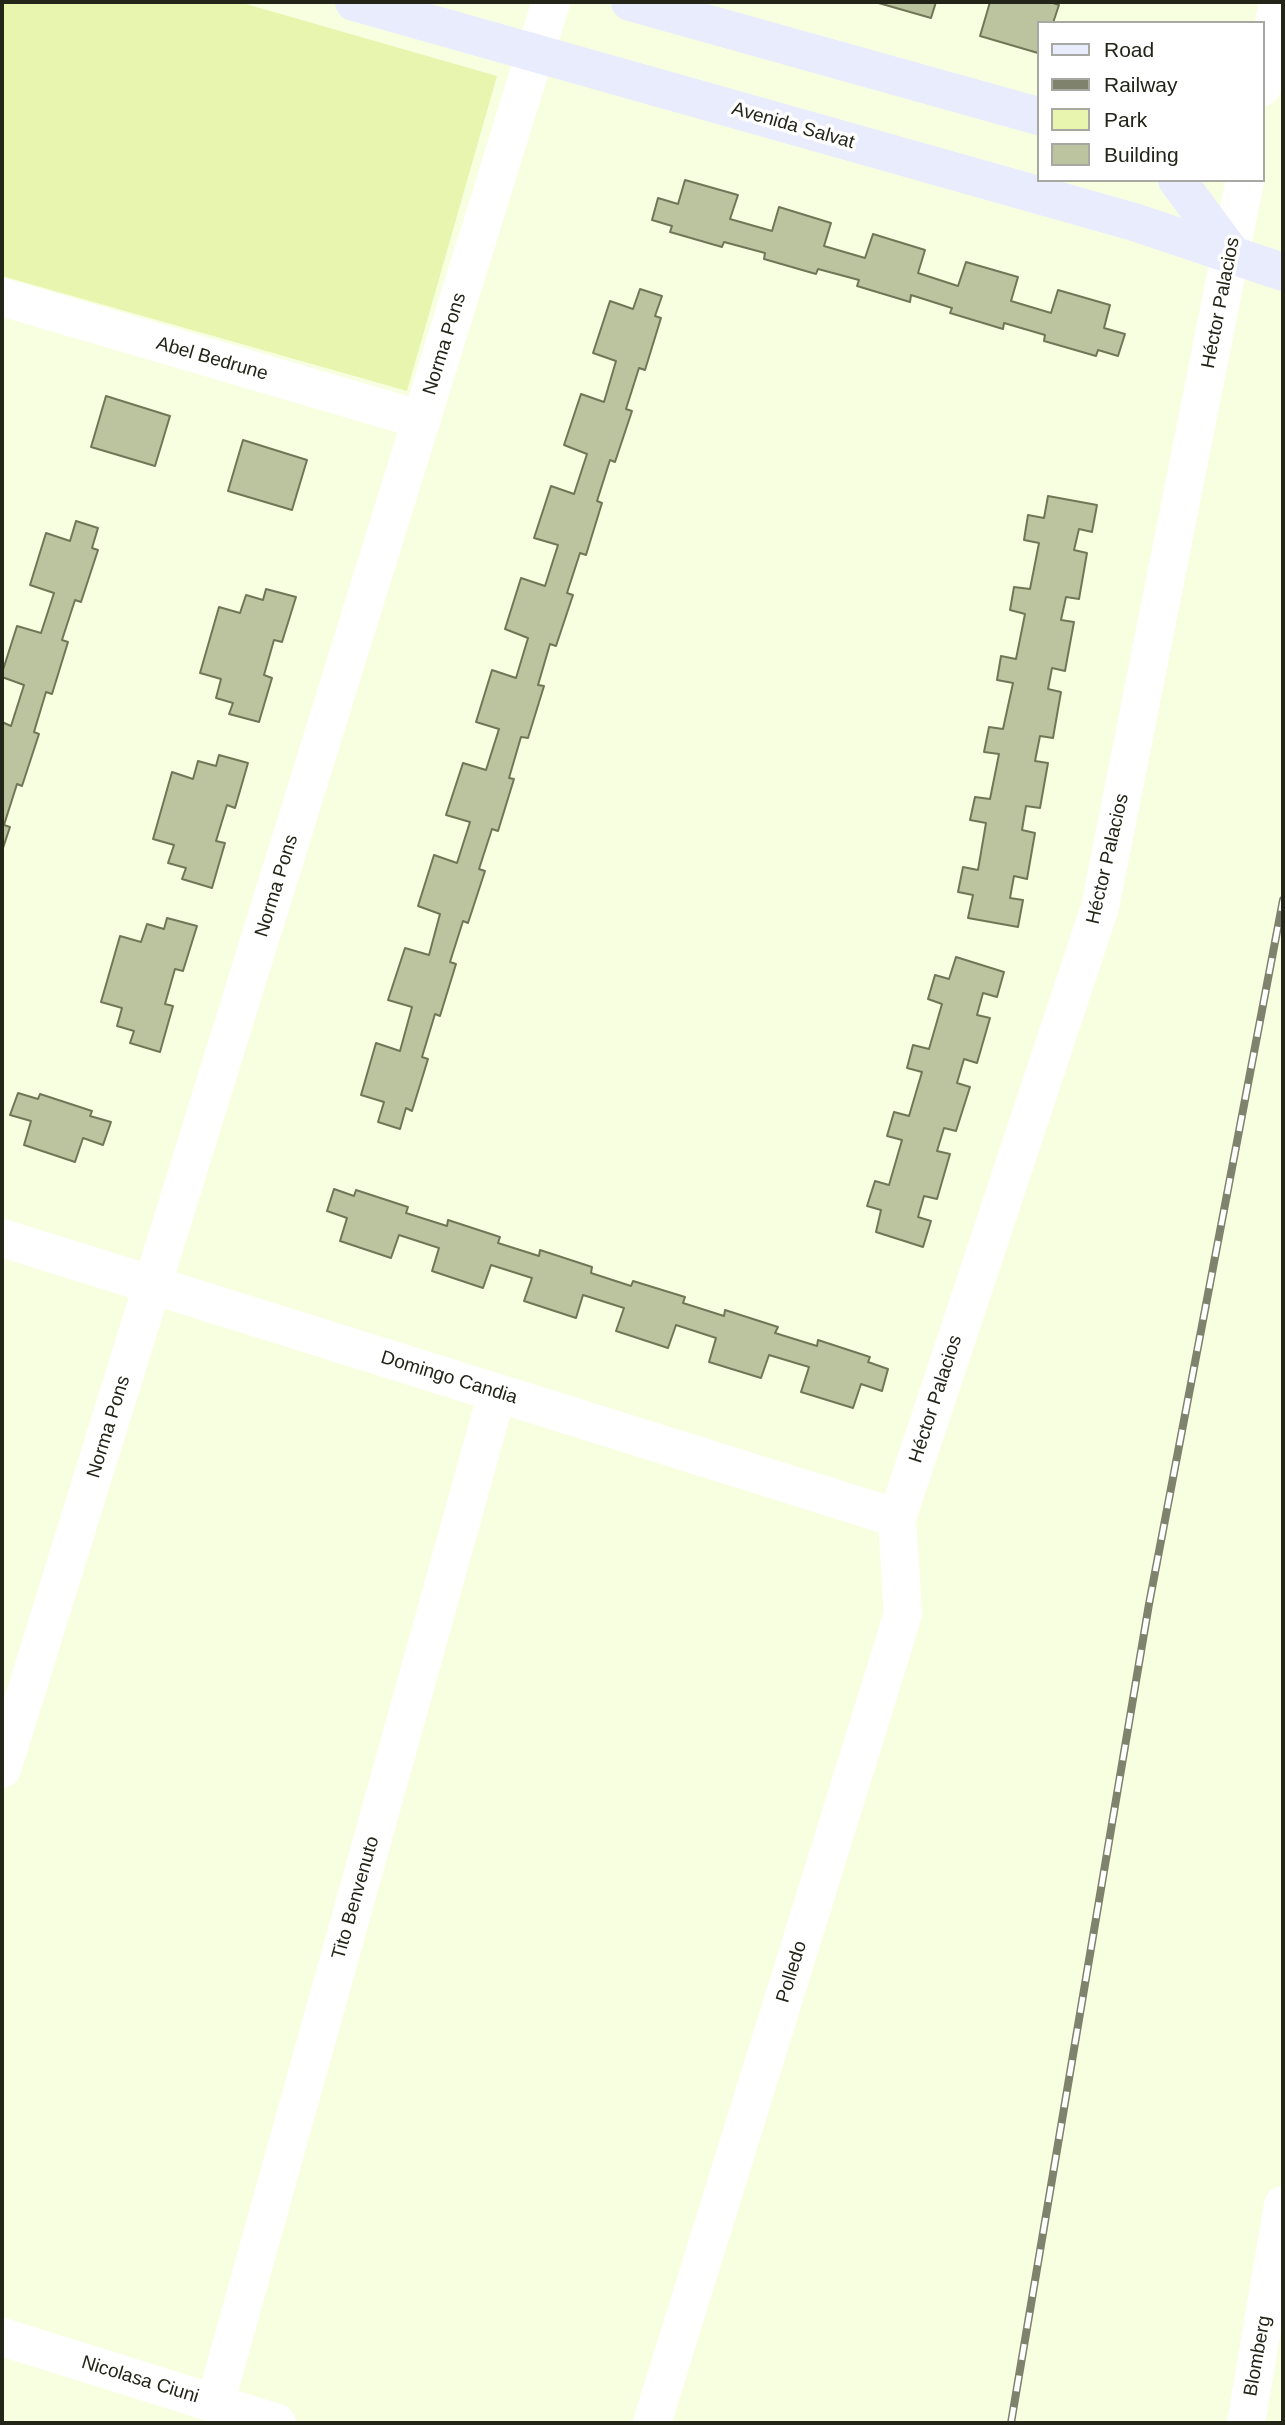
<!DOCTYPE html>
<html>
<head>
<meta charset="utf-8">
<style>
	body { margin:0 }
	#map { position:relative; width:1285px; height:2425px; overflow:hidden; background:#f8ffe1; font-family:Helvetica,sans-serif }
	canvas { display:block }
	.frame { position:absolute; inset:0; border:4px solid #222517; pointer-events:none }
	.legend { position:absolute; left:1037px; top:21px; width:228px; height:161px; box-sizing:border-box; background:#fff; border:2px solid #a7a8a2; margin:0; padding:9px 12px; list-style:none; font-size:21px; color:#222517 }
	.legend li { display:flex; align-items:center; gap:14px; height:35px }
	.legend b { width:35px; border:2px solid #a7a8a2 }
</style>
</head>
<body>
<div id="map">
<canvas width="1285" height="2425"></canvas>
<div class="frame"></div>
<ul class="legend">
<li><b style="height:9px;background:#e9ecfd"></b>Road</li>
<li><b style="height:9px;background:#7f836e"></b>Railway</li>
<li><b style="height:19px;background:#e8f5ae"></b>Park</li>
<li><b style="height:19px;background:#bcc39f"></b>Building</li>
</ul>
</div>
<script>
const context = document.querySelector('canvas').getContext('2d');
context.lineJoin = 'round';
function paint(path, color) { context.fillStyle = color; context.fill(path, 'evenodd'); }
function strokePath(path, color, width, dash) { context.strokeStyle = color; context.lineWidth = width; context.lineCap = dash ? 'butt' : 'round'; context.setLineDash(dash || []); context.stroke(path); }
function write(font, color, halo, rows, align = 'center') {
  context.font = font + ' Helvetica,sans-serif'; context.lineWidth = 7; context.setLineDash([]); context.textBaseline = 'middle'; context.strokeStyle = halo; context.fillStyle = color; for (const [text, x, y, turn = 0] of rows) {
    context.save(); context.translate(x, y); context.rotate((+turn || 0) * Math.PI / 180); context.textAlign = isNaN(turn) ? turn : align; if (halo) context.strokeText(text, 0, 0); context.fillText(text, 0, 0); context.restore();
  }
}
paint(new Path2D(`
	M 2,2 L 239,2 L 497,76 L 407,391 L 2,276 Z`), '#e8f5ae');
const building = new Path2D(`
	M 875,2 L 936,2 L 931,18 Z
	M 990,2 L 1050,2 L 1059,5 L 1053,23 L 1038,23 L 1038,53 L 980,36 Z
	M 685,180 L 738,195 L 730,219 L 772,231 L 779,207 L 831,223 L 824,246 L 865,258 L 873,234 L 925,250 L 918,273 L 958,286 L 966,262 L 1018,277 L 1011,301 L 1051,313 L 1058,290 L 1110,305 L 1104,328 L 1125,334 L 1118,356 L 1098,350 L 1096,356 L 1044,341 L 1045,335 L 1004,323 L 1003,329 L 950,313 L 952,308 L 911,295 L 910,302 L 857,286 L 859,280 L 818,269 L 816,274 L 764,259 L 765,253 L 724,242 L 722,247 L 670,232 L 672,226 L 652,220 L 658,198 L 678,204 Z
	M 640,289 L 662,296 L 655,316 L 661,318 L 645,370 L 639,368 L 626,409 L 632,411 L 615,462 L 610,460 L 597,501 L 602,503 L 586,555 L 580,553 L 567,593 L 573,595 L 556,646 L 550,644 L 538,685 L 544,686 L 528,738 L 521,737 L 509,778 L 514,779 L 498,831 L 492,829 L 479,869 L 485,871 L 468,923 L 463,921 L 450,962 L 456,964 L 440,1016 L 435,1014 L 422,1057 L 428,1059 L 412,1111 L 406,1108 L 400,1129 L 378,1122 L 384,1102 L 361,1095 L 376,1043 L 400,1051 L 412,1007 L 388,1000 L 405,948 L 429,955 L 440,914 L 418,906 L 434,855 L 457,863 L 470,822 L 446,815 L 463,763 L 486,770 L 499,729 L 476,722 L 492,670 L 516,678 L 528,638 L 505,629 L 521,578 L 545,586 L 558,545 L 534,538 L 551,486 L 574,494 L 587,454 L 564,445 L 581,394 L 604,402 L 616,361 L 593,353 L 610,301 L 633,309 Z
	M 106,396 L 170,416 L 155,466 L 91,447 Z
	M 243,440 L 307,460 L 292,510 L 228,491 Z
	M 1048,496 L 1097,505 L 1092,532 L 1079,529 L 1074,550 L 1087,553 L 1079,599 L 1066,597 L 1061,620 L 1074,622 L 1065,671 L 1052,668 L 1048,689 L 1061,692 L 1053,738 L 1040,736 L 1035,761 L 1048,763 L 1040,808 L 1026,806 L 1022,830 L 1035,833 L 1027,879 L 1014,876 L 1010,898 L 1023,900 L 1018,927 L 968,918 L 973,895 L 958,892 L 963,867 L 978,870 L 986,823 L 970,820 L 975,797 L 990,799 L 999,754 L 984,752 L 989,727 L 1003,729 L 1013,683 L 997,680 L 1001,656 L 1016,659 L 1025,614 L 1010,610 L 1014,587 L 1030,589 L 1039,543 L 1024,540 L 1028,515 L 1044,518 Z
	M 76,521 L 98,528 L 92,548 L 98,550 L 81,602 L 75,600 L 62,640 L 68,642 L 52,694 L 46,692 L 34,732 L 39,734 L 22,786 L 17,784 L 4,825 L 10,827 L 2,851 L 2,722 L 11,726 L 24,685 L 2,677 L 2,673 L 17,626 L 41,633 L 54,593 L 30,585 L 46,533 L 70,541 Z
	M 266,589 L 296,597 L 282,642 L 274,640 L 264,675 L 272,678 L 259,722 L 229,714 L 233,703 L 216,698 L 221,679 L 200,673 L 219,607 L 240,613 L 246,595 L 263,600 Z
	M 219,755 L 248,763 L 235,808 L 227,805 L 216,841 L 225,843 L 212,888 L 182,879 L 186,868 L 168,863 L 174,845 L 153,839 L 172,772 L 193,779 L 198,761 L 216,766 Z
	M 167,918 L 197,926 L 183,971 L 175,969 L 165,1004 L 173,1006 L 160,1052 L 130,1043 L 134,1031 L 117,1026 L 122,1008 L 101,1002 L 120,936 L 141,942 L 147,924 L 164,929 Z
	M 956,957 L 1004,972 L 997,997 L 983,993 L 977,1015 L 990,1018 L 977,1063 L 964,1059 L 957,1083 L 970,1087 L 956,1131 L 944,1128 L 937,1151 L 950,1154 L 937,1199 L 924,1196 L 918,1217 L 931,1221 L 923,1247 L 876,1232 L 881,1210 L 867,1206 L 875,1181 L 889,1185 L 902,1140 L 887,1136 L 894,1112 L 909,1116 L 922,1072 L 907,1068 L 913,1045 L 929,1049 L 942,1004 L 928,999 L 935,975 L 949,979 Z
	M 18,1093 L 38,1099 L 40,1094 L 92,1111 L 90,1116 L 111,1122 L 103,1145 L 83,1138 L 75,1162 L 24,1145 L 31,1121 L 10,1115 Z
	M 334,1189 L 354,1196 L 356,1190 L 408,1207 L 406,1213 L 447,1226 L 448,1220 L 500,1237 L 498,1243 L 539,1256 L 540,1250 L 592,1267 L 591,1273 L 631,1286 L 633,1281 L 685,1297 L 683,1303 L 724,1316 L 725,1310 L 778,1327 L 775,1333 L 817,1346 L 818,1340 L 870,1357 L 868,1362 L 888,1369 L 882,1391 L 861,1384 L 853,1408 L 801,1392 L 809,1367 L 769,1355 L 761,1378 L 709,1362 L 716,1338 L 676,1325 L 668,1348 L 616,1331 L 624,1308 L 583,1295 L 576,1318 L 524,1301 L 532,1278 L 491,1265 L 483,1288 L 432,1271 L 439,1248 L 399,1235 L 391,1258 L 340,1241 L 347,1218 L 327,1211 Z`);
paint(building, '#bcc39f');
strokePath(building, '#717756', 2);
strokePath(new Path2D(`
	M 1262,87 L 1278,2
	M 2,297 L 422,420
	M 2,1238 L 897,1518
	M 2,1769 L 551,2
	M 2,2337 L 277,2423
	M 215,2404 L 497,1393
	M 652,2423 L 903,1614 L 897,1518 L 1100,907 L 1245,180
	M 1246,2423 L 1283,2205`), '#fff', 38);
strokePath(new Path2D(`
	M 354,2 L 1134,222 L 1283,272
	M 630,2 L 1038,116
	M 1177,180 L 1231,253`), '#e9ecfd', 38);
const rail = new Path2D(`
	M 1011,2423 L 1149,1604 L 1283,900`);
strokePath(rail, '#7f836e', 8);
strokePath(rail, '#fff', 5, [16]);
write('19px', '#222517', '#fff', [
	["Avenida Salvat",793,126,16],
	["Héctor Palacios",1221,303,-79],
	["Norma Pons",445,344,-73],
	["Abel Bedrune",212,359,16],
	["Héctor Palacios",1108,859,-77],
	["Norma Pons",277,886,-73],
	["Domingo Candia",449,1378,17],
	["Héctor Palacios",936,1399,-72],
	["Norma Pons",109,1427,-73],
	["Tito Benvenuto",356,1898,-74],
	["Polledo",792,1972,-73],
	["Blomberg",1258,2356,-80],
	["Nicolasa Ciuni",140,2380,17]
]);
</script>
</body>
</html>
